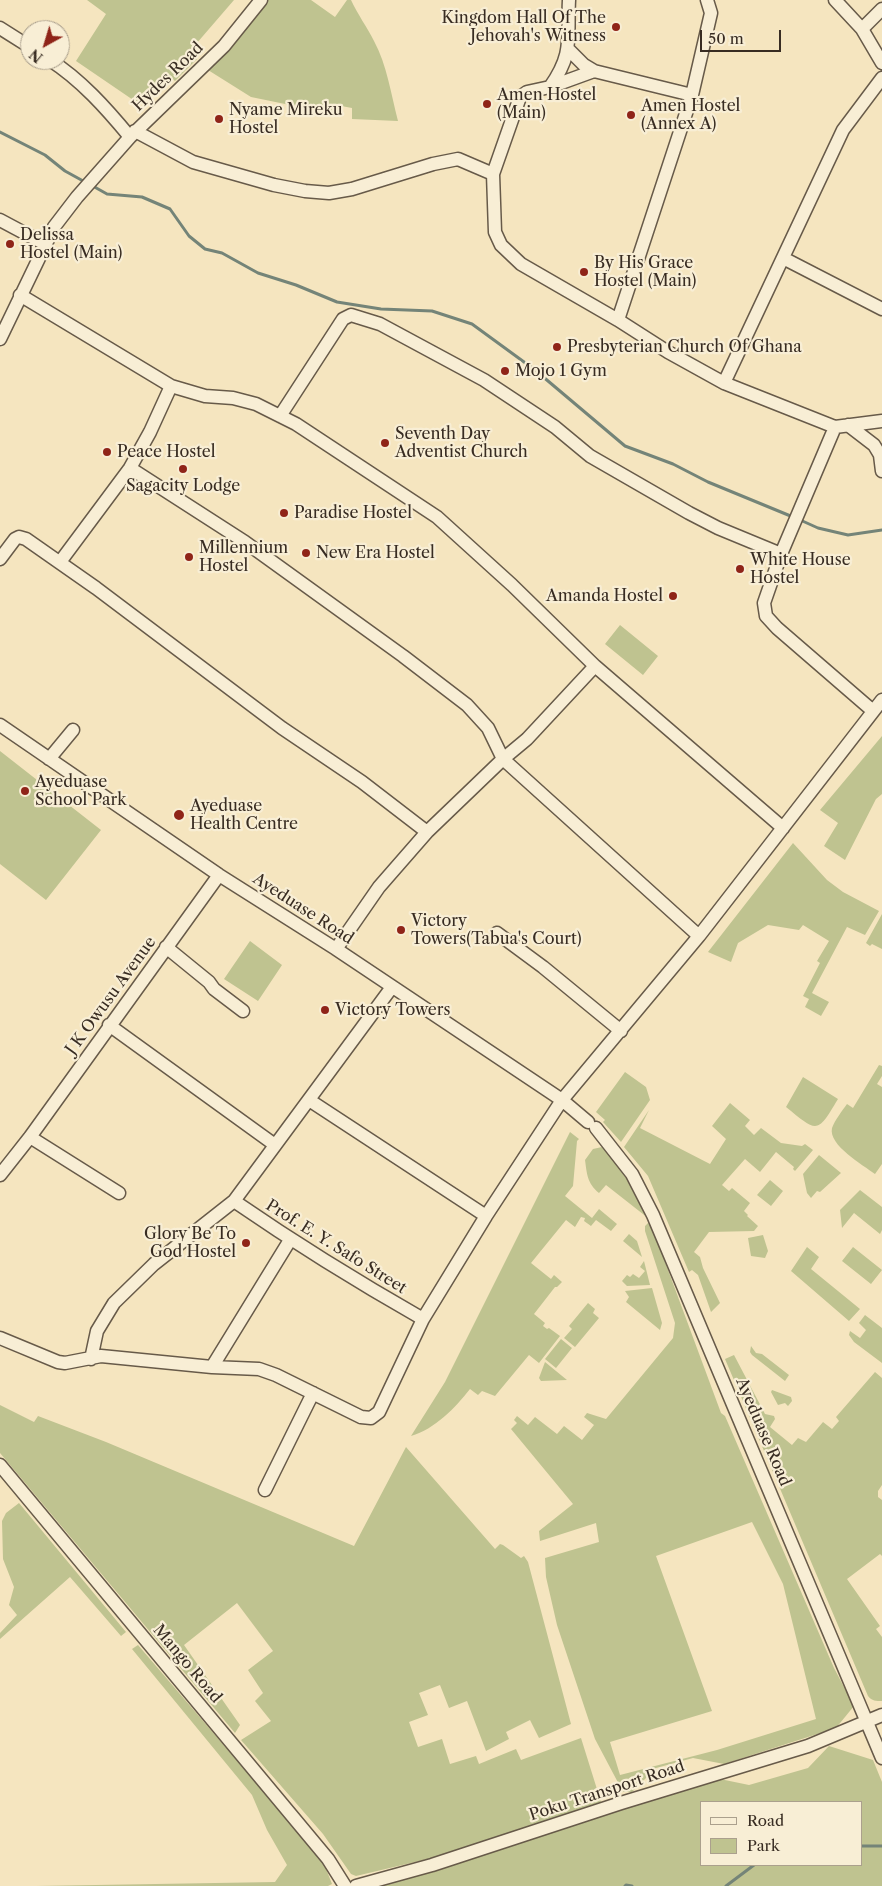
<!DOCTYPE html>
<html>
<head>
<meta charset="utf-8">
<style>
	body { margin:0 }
	#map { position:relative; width:882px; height:1886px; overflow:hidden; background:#f5e5bf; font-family:"Libre Caslon Text",serif }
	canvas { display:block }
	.legend { position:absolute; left:700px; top:1801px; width:162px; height:65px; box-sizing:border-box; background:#f8eed5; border:1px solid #aba08d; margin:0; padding:6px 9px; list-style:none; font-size:15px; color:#382c22 }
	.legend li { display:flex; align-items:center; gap:10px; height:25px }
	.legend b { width:25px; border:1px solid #aba08d }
	.north { position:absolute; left:20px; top:20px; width:50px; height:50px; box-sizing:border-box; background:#f8eed5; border:1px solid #aba08d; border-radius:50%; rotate:219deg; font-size:14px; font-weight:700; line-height:20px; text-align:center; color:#382c22 }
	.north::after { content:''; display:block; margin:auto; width:18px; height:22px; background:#8f2418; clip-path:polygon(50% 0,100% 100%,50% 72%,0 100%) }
	.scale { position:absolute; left:700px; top:30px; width:81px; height:22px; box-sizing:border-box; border:2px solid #382c22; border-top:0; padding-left:6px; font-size:15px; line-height:18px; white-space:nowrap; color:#382c22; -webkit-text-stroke:4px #f8eed5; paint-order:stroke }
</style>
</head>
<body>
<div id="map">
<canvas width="882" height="1886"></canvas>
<ul class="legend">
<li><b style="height:6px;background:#f8eed5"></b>Road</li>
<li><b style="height:14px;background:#bfc390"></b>Park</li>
</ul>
<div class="north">N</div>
<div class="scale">50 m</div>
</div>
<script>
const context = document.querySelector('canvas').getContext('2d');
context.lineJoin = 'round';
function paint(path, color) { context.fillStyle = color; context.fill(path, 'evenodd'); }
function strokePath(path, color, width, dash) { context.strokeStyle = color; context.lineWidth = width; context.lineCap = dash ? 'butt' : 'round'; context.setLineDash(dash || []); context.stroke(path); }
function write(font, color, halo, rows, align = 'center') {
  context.font = font + ' "Libre Caslon Text",serif'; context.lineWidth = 4.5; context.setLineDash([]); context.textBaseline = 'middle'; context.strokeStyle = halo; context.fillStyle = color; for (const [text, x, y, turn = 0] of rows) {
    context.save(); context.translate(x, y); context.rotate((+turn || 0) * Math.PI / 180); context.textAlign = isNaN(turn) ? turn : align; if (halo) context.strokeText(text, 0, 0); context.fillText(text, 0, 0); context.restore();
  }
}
paint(new Path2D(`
	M 87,0 L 234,0 L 190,51 L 197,59 L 175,81 L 167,74 L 139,104 L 76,61 L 106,14 Z
	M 266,0 L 311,0 L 335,17 L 347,0 L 351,0 C 358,15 367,27 374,41 C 387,65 391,94 398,121 L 352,119 L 352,108 L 336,105 L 334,114 L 251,97 L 208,70 Z
	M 620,625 L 658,656 L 643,675 L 605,644 Z
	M 882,736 L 882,794 L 876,799 L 845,860 L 824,846 L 838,823 L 820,810 Z
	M 0,751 L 101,830 L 46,900 L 0,864 Z
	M 793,843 L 827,880 L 843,892 L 879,911 L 865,935 L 847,927 L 812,993 L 829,1002 L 821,1016 L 805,1007 L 809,999 L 803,996 L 820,963 L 817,961 L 829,941 L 803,925 L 799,930 L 768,925 L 738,943 L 731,962 L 708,952 Z
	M 882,914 L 882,949 L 872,944 L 870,946 L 866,943 Z
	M 250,941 L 282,965 L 258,1001 L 224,979 Z
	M 879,1065 L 882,1066 L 882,1076 L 877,1084 L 882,1087 L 882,1164 L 875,1174 C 863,1165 828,1145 832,1128 C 835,1120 842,1111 847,1104 L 853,1108 Z
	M 625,1072 L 646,1087 L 650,1100 L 621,1142 L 603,1122 L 605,1120 L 596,1112 Z
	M 803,1077 L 838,1099 C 817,1134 818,1133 786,1107 Z
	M 730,1103 L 750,1120 L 745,1126 L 754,1135 L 761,1128 L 781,1143 L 802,1146 L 805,1144 L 813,1150 L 795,1171 L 793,1169 L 794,1167 L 776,1152 L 760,1172 L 745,1159 L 722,1185 L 729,1191 L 732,1188 L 750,1203 L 744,1211 L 748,1215 L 747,1216 L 758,1226 L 754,1231 L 709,1232 L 694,1252 L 700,1257 L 703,1268 L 720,1303 L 711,1312 L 698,1275 L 692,1270 L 689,1272 L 648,1176 L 624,1147 L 649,1110 L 640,1128 L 710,1164 L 726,1139 L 712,1126 Z
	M 570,1132 L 579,1139 L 577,1141 L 573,1186 L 565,1196 L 592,1218 L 599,1209 L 617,1224 L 611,1231 L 596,1220 L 591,1226 L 584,1221 L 585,1218 L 581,1217 L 575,1227 L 566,1220 L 531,1263 L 551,1279 L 554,1275 L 562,1282 L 557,1287 L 555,1287 L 534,1314 L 545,1323 L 543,1326 L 547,1329 L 549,1328 L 560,1336 L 539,1363 L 529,1355 L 495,1396 L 482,1391 L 478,1395 L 470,1389 C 455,1408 435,1429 411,1436 L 445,1382 Z
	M 602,1147 C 620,1169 639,1192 648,1218 L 606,1185 L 599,1193 C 587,1183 587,1174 585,1160 L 593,1149 Z
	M 819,1155 L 841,1173 L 820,1192 L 817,1191 L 811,1198 L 807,1193 L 803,1174 Z
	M 770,1180 L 783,1191 L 771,1206 L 757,1195 Z
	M 860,1190 L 882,1207 L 882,1230 L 880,1234 L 854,1213 L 842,1228 L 840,1210 Z
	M 648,1223 L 651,1224 L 721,1413 L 725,1416 L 834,1668 L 854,1706 L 836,1728 L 724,1764 L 693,1758 L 656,1768 L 632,1792 L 623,1792 L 595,1739 L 557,1625 L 546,1577 L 545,1558 L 599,1542 L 596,1523 L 540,1541 L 539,1531 L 573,1504 L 511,1429 L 517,1423 L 514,1420 L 517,1416 L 528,1425 L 535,1417 L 557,1434 L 564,1426 L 582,1440 L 594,1425 L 584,1417 L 587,1413 L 606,1419 L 673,1338 L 675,1323 L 645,1231 L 645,1226 ZM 752,1522 L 783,1584 L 816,1719 L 717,1750 L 620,1775 L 610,1742 L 712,1711 L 656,1556 Z
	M 629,1234 L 637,1241 L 642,1257 L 623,1241 Z
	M 763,1235 L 768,1251 L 765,1258 L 751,1256 L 748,1238 Z
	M 807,1247 L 819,1257 L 811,1269 L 860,1309 L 849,1321 L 791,1271 Z
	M 853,1247 L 882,1270 L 871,1284 L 842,1261 Z
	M 644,1261 L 650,1285 L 627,1286 L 622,1281 L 627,1275 L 630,1277 L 633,1274 L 639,1278 L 645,1271 L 640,1267 Z
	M 652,1288 L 662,1323 L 660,1330 L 626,1302 L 629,1297 L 625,1291 Z
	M 588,1303 L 595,1309 L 593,1313 L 599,1318 L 575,1347 L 564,1338 L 572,1329 L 569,1326 Z
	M 865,1315 L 882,1328 L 882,1363 L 854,1342 L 849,1335 L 850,1331 L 860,1338 L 866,1330 L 859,1323 Z
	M 561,1339 L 572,1348 L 556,1368 L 545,1359 Z
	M 751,1346 L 756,1353 L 762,1354 L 789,1375 L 785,1381 L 752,1355 L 750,1352 Z
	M 734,1355 L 765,1414 L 774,1416 L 775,1419 L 770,1427 L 792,1445 L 798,1438 L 806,1442 L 823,1422 L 832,1429 L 839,1421 L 836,1417 L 875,1372 L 882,1378 L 882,1485 L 878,1491 L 878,1497 L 882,1500 L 882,1556 L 880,1554 L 847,1579 L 880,1626 L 876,1629 L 882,1637 L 882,1701 C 876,1701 872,1701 868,1696 L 725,1359 Z
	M 545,1362 L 567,1380 L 541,1381 L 539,1378 Z
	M 772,1390 L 791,1397 L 792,1401 L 788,1406 L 785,1403 L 778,1405 L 771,1392 Z
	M 0,1405 L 34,1422 L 38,1416 L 106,1442 L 354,1546 L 406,1447 L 495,1549 L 500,1544 L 503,1545 L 521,1558 L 524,1556 L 528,1562 L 571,1724 L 539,1738 L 530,1720 L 506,1732 L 509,1739 L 486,1751 L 467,1701 L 449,1708 L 440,1685 L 419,1693 L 428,1715 L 409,1722 L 418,1747 L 442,1739 L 450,1764 L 476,1756 L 479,1764 L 516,1749 L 521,1760 L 581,1738 L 601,1802 L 453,1853 L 356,1876 L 351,1874 L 323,1834 L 241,1740 L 271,1721 L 255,1701 L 263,1693 L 248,1670 L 273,1651 L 237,1603 L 184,1645 L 240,1725 L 235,1733 L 0,1453 Z
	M 19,1503 L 126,1632 L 121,1636 L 70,1577 L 0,1639 L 0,1633 L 17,1615 L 9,1605 L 14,1587 L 3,1559 L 2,1521 L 6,1513 Z
	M 138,1645 L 323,1861 L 332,1884 L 328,1886 L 36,1886 L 275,1882 L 287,1865 L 267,1830 L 252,1795 L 132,1649 Z
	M 829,1746 L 873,1760 L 882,1782 L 882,1886 L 359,1886 L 720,1779 L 749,1785 L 808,1768 ZM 701,1802 L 861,1802 L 861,1865 L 701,1865 Z`), '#bfc390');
strokePath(new Path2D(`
	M 0,132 L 45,155 L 65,171 L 85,182
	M 91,185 L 107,194 L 142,197 L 170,209 L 189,236 L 205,249 L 222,253 L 258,273 L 296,285 L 337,302 L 381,309 L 432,311 L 472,324 L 535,370 L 625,446 L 673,464 L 708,482 L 793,517
	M 798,519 L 818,528 L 848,535 L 882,530
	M 861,1846 L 882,1846
	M 625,1886 L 626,1885 L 632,1886
	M 726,1886 L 754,1865`), '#748478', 3);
const minor = new Path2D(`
	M 835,0 L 862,29 L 882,63
	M 0,28 L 30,47
	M 862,29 L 882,9
	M 568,49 L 584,65 L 594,71 L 692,95
	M 50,60 C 81,80 106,108 130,137
	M 594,71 L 550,87 L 527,92 L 520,97 L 493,174 L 495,232 L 501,245 L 521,264 L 618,320 L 668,352 L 724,383 L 835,427 L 882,421
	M 550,87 C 574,53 567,39 569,0
	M 135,131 L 193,162 L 274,185 L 305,191 L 329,193 L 352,189 L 433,164 L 458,159 L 493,174
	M 0,220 L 45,244
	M 783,258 L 882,309
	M 20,295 L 171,386 L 205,396 L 233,398 L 256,404 L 296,424 L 437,517 L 512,585 L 595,666 L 783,828
	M 618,320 L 692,95 L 711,13 L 707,0
	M 0,339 L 54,227 L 77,197 L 130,137 L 224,46 L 261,0
	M 724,383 L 843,130 L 882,78
	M 280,416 L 343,319 L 351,315 L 380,324 L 484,380 L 555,427 L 590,456 L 689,513 L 718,528 L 781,554
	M 848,425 L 874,445 L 880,455 L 882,471
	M 835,427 L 781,554 L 764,603 L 766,616 L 777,628 L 873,711
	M 130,468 L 245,542 L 403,656 L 467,705 L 488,728 L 503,759 L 527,739 L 595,666
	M 0,559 L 15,539 L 19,537 L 26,539 L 96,588 L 282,728 L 362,782 L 427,832
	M 60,562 L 130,468 L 150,432 L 171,386
	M 0,725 L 219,875 L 336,949 L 562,1100 L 588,1122
	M 49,759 L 73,730
	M 497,933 L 543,967 L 621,1031
	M 166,947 L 209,982 L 214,989 L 243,1011
	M 336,949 L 379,887 L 427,832 L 503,759 L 699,936
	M 109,1025 L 275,1145
	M 309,1100 L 486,1216
	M 596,1128 L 632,1174 L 653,1215 L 882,1758
	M 30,1137 L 119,1193
	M 0,1175 L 30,1137 L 219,875
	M 234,1201 C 295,1243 358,1282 423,1319
	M 0,1338 L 58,1362 L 65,1363 L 101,1356 L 212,1367 L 259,1369 L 276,1375 L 361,1417 L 371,1418 L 379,1412 L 423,1319 L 486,1216 L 562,1100 L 699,936 L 882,700
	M 91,1359 L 97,1331 L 114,1303 L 154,1264 L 234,1201 L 392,987
	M 212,1367 L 290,1240
	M 0,1465 L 328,1859 L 345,1886
	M 265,1490 L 313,1393
	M 356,1886 L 432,1865 L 621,1803 L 808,1746 L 882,1715`);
strokePath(minor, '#675a49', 15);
strokePath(minor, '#f8eed5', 12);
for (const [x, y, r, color] of [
	[616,27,5,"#8f2418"],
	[487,104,5,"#8f2418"],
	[631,115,5,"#8f2418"],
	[219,119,5,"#8f2418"],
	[10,244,5,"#8f2418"],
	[584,272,5,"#8f2418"],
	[557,347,5,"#8f2418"],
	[505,371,5,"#8f2418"],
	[385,443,5,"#8f2418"],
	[107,452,5,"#8f2418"],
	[183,469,5,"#8f2418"],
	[284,513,5,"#8f2418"],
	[306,553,5,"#8f2418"],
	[189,557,5,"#8f2418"],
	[740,569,5,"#8f2418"],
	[673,596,5,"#8f2418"],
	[25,791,5,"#8f2418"],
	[179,815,6,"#8f2418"],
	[401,930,5,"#8f2418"],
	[325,1010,5,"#8f2418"],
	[246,1243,5,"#8f2418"]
]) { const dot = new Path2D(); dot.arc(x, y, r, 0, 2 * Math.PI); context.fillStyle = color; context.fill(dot); strokePath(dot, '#f8eed5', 2); }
write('16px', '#382c22', '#f8eed5', [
	["Kingdom Hall Of The",606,18,"right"],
	["Jehovah's Witness",606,36,"right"],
	["Amen Hostel",497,95],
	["(Main)",497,113],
	["Amen Hostel",641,106],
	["(Annex A)",641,124],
	["Nyame Mireku",229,110],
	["Hostel",229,128],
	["Delissa",20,235],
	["Hostel (Main)",20,253],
	["By His Grace",594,263],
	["Hostel (Main)",594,281],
	["Presbyterian Church Of Ghana",567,347],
	["Mojo 1 Gym",515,371],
	["Seventh Day",395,434],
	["Adventist Church",395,452],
	["Peace Hostel",117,452],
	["Sagacity Lodge",183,486,"center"],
	["Paradise Hostel",294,513],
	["Millennium",199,548],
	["Hostel",199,566],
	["New Era Hostel",316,553],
	["White House",750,560],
	["Hostel",750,578],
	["Amanda Hostel",663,596,"right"],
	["Ayeduase",35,782],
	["School Park",35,800],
	["Ayeduase",190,806],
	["Health Centre",190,824],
	["Victory",411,921],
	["Towers(Tabua's Court)",411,939],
	["Victory Towers",335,1010],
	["Glory Be To",236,1234,"right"],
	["God Hostel",236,1252,"right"]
], 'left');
write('16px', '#382c22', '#f8eed5', [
	["Hydes Road",168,77,-44],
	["Ayeduase Road",303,909,33],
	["J K Owusu Avenue",111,996,-54],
	["Prof. E. Y. Safo Street",336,1247,32],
	["Ayeduase Road",763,1432,67],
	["Mango Road",187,1664,50],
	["Poku Transport Road",607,1791,-18]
]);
</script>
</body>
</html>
